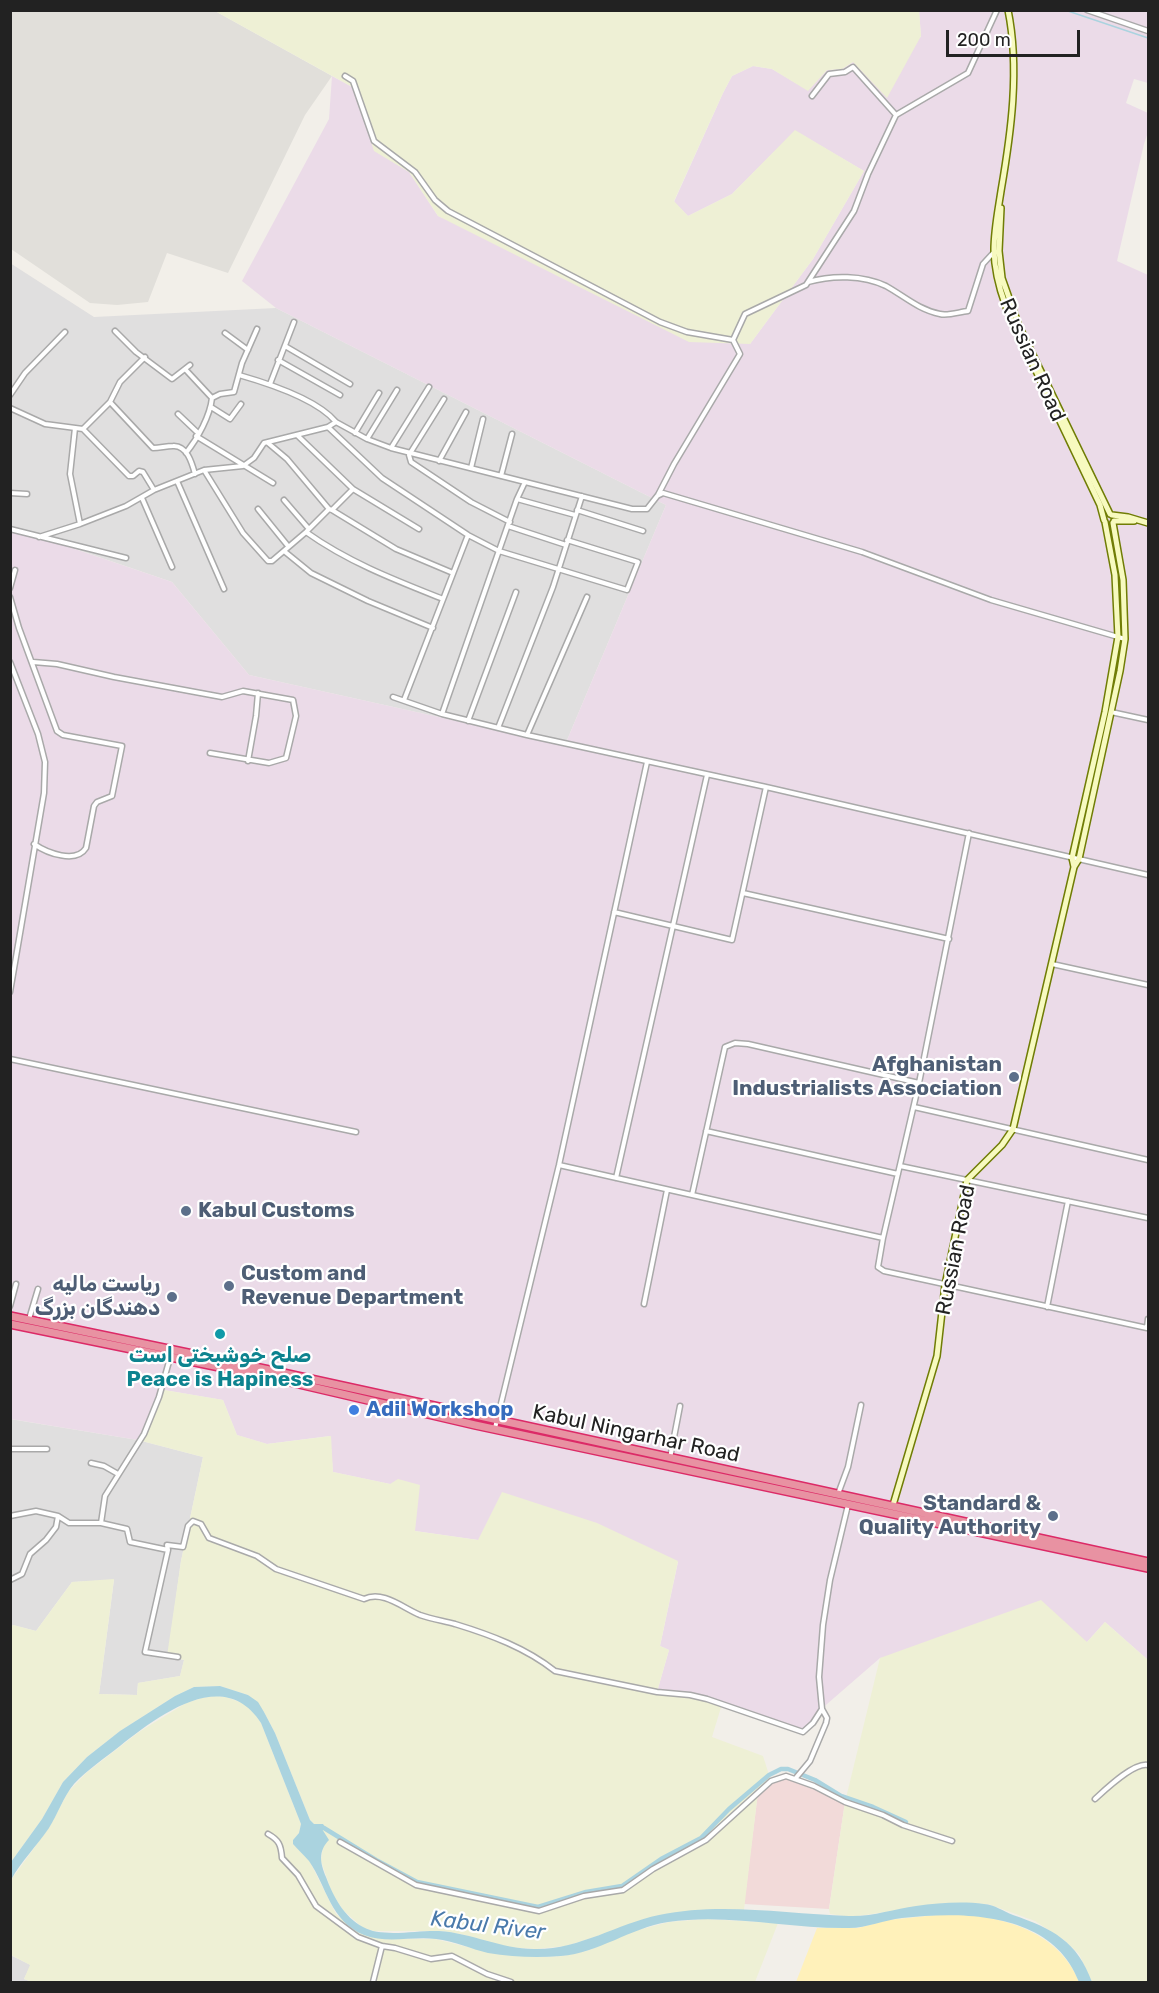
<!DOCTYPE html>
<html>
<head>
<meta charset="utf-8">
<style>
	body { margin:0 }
	#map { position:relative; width:1159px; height:1993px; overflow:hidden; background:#f2efe9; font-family:Rubik,sans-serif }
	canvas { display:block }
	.frame { position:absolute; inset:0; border:12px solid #222; pointer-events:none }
	.scale { position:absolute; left:946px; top:30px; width:134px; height:27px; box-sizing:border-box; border:3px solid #222; border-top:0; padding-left:8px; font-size:18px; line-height:21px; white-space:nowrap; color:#222; -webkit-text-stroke:4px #fff; paint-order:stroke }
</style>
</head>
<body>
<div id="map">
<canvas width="1159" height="1993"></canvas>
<div class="frame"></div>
<div class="scale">200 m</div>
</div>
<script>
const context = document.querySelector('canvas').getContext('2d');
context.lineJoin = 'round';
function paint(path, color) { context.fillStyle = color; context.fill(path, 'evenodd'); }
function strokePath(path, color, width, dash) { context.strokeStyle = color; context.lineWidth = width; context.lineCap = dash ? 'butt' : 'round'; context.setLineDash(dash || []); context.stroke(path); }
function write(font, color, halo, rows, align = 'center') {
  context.font = font + ' Rubik,"Noto Naskh Arabic",sans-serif'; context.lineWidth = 4.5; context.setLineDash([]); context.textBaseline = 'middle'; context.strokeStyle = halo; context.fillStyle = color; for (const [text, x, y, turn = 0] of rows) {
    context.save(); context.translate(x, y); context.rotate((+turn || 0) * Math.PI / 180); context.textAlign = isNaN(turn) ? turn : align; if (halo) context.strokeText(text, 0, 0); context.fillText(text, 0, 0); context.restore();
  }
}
paint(new Path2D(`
	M 10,263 L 94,317 L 276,308 L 666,505 L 565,745 L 249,675 L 172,582 L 11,527 Z
	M 10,1419 L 138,1440 L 203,1457 L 181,1561 L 168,1656 L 184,1660 L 180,1676 L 138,1683 L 137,1695 L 99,1694 L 114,1580 L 72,1582 L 36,1631 L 13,1625 L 11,1627 Z
	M 10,1955 L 31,1965 L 24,1979 L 32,1982 L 11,1982 Z`), '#e0dfdf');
paint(new Path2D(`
	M 786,1776 L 804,1782 L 845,1802 L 829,1909 L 744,1904 L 758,1792 L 771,1781 Z`), '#f2dad9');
paint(new Path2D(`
	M 919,11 L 1148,11 L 1148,83 L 1134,79 L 1126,103 L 1148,113 L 1148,132 L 1144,144 L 1117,261 L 1148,275 L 1148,1660 L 1105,1622 L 1087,1642 L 880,1658 L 819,1711 L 806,1731 L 707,1699 L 657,1692 L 669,1650 L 660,1646 L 678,1562 L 478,1540 L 415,1531 L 390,1484 L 333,1472 L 330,1436 L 267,1444 L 237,1435 L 223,1400 L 164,1390 L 138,1440 L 11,1419 L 10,527 L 172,582 L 249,675 L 565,745 L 666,505 L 276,308 L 242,281 L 329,119 L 332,76 L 354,88 L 374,150 L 409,172 L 438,216 L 750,344 L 813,259 L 864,171 L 795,131 L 732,194 L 688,216 L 674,202 L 723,93 L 732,76 L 753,66 L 772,69 L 808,90 L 827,70 L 842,69 L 853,62 L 921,37 Z`), '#ebdbe8');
paint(new Path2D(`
	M 11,11 L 215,11 L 332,76 L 305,115 L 228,273 L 167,253 L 148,302 L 117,305 L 90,303 L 11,249 L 10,208 L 12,204 L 10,203 Z`), '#e1dfda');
paint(new Path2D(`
	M 919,10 L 921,36 L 887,98 L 853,62 L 842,69 L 827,70 L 808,91 L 772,69 L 753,66 L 732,76 L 723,93 L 674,201 L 688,216 L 732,194 L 795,130 L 864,171 L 813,259 L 750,344 L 689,342 L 438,216 L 409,172 L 374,151 L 354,88 L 215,11 Z
	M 164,1390 L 223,1400 L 237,1435 L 267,1444 L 331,1436 L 333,1472 L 390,1484 L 398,1479 L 420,1485 L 415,1531 L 478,1540 L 502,1492 L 597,1523 L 678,1561 L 660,1646 L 669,1650 L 657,1692 L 690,1695 L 722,1704 L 712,1737 L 763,1756 L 771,1781 L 758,1792 L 744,1910 L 716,1909 L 604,1934 L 566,1946 L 536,1949 L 506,1947 L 465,1935 L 442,1931 L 374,1931 L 363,1928 L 343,1910 L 332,1893 L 321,1861 L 323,1846 L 323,1824 L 314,1824 L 310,1820 L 275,1733 L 264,1712 L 248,1695 L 220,1686 L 194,1687 L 175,1696 L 120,1731 L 87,1757 L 63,1782 L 42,1819 L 11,1862 L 11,1627 L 13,1625 L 36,1631 L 72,1582 L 114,1579 L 99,1694 L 137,1695 L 138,1683 L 180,1676 L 184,1660 L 167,1656 L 181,1561 L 203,1457 L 138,1440 Z
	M 1041,1600 L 1087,1642 L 1105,1622 L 1148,1660 L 1148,1982 L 1092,1982 L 1079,1954 L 1064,1940 L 1035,1921 L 988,1904 L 948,1903 L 865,1915 L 850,1917 L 830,1914 L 829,1909 L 845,1802 L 880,1658 Z
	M 214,1696 L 226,1697 L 245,1704 L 253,1711 L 261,1723 L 301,1824 L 299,1833 L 293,1840 L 293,1844 L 309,1860 L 336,1914 L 354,1930 L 385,1939 L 435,1939 L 488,1952 L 541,1957 L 563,1956 L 590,1950 L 630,1932 L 669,1922 L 705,1919 L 778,1923 L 755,1982 L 32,1982 L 24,1979 L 30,1965 L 11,1955 L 11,1880 L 50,1826 L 68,1792 L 86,1773 L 139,1732 L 186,1703 L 202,1698 Z`), '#eef0d5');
paint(new Path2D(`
	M 946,1914 C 997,1914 1059,1930 1079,1982 L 796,1982 L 817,1928 L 858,1928 L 888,1920 Z`), '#fff1ba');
paint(new Path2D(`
	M 220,1686 L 248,1695 L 258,1702 L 264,1712 L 275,1733 L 310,1820 L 314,1824 L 323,1824 L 325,1827 L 322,1829 L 329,1840 C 318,1851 320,1863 326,1877 C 333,1896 344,1917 363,1927 C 382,1938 417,1930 439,1931 C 473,1933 503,1950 537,1949 C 580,1949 617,1924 659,1915 C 721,1902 786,1914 849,1916 C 871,1917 894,1909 916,1906 C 938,1903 962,1901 984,1904 C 995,1905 1003,1911 1013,1915 C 1053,1929 1077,1941 1092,1982 L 1079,1982 C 1053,1912 964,1911 902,1918 C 884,1920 867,1928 849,1928 C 789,1929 728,1913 668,1922 C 630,1928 599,1953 561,1956 C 537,1958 512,1957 488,1953 C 471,1949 454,1941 436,1939 C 412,1936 387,1944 364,1935 C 330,1921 327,1887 309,1861 C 304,1855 298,1850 293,1844 L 293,1840 L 299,1833 L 301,1824 L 261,1723 C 224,1665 158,1716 120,1746 C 105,1758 87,1770 74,1784 C 63,1797 58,1814 49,1828 C 37,1846 21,1861 11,1880 L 11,1862 L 42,1819 L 63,1782 L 87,1757 L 120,1731 L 175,1696 L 194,1687 Z`), '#aad3df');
strokePath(new Path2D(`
	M 1065,10 L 1148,38`), '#aad3df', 1.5);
strokePath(new Path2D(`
	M 318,1827 L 324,1828 L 376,1860 L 417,1882 L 538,1907 L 586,1892 L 622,1886 L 661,1859 L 701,1838 L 729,1809 L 769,1775 L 781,1769 L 788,1769 L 815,1780 L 841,1796 L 873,1807 L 906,1822`), '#aad3df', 4.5);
const street = new Path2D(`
	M 1087,10 L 1148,31
	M 812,96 L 829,74 L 845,72 L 853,67 L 896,115 L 968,73 L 997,10
	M 808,282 C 832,275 863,275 886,286 C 904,296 919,310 940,314 C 948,316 959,312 968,311 L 983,264 L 994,252
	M 115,331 L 136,352 L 172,379 L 190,365
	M 225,333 L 248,350
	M 733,340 L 745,314 L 806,285 L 854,211 L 868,174 L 896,115
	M 285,346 L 350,384
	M 278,360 L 340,395
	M 185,369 L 212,398
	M 239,375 C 267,383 317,399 336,422
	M 270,384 L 294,322
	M 10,395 L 25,373 L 65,332
	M 444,399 L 409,455 L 411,462 L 471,502 L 510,522
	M 110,402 L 153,448 C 160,448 166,446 173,446 C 187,445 192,463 195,474
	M 211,407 L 230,419 L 241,404
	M 10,408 L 45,424 L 83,429 L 110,402 L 120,382 L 145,357
	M 178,414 L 198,433
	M 328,427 L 382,478 L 468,535 L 499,551 L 627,590 L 638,562 L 567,540
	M 75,428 L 70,474 L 80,524
	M 83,429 L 129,476 L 133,476 L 139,471 L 143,472 L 154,490
	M 355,433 L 379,393
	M 196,436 L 273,483
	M 298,436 L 353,489 L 419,529
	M 367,439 L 397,390
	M 268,443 L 287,459 L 329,509
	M 391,448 L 429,387
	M 186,453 C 198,438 210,416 212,398 L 220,394 L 234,392 L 242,363 L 257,329
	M 439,461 L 466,412
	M 471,468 L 483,419
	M 204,470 L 243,533 L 268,561 L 272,561 L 306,532 L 329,509 L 332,510 L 353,489
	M 501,476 L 512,434
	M 177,481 L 224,589
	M 10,493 L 27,494
	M 659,495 L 663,493 L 862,552 L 991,600 L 1125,639
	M 142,498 L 172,567
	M 517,499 L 575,515
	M 284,500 L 309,529
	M 258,509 L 288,546
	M 332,510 L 396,549 L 453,573
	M 577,510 L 643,531
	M 508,526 L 566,545
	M 10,529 L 126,558
	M 306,532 C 348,562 395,580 443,599
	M 39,537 L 80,524 L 126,506 L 154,490 L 204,470 L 243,466 L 254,458 L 264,443 L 328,427 L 336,422 L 367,439 L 391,448 L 632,509 L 647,509 L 658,495 L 674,464 L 740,354 L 733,340 L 687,332 L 660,322 L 448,211 L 435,200 L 415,172 L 374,141 L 353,81 L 345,76
	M 284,551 L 311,573 L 368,601 L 433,628
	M 10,588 L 15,570
	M 10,597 L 19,628 L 57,731 L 63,735 L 122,746 L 112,796 L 97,802 L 94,806 L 86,848 C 76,864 47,853 34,844
	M 10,662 L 38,734 L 45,762 L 44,793 L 10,992
	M 33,662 L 57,664 L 114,677 L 222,697 L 243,691 L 293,700 L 296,716 L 286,758 L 269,763 L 210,753
	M 393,697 L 442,714 L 527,735 L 766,787 L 1148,875
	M 404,700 L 468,535
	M 1111,712 L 1148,720
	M 442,714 L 517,499 L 525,482
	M 468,721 L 516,592
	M 498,728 L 553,587 L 582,496
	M 527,735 L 587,597
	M 248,761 L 256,716 L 258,693
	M 969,833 L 919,1083 L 883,1238 L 878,1267 L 884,1271 L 1147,1328 L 1148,1319
	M 743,893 L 949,939
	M 614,912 L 732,940 L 766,787
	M 1052,964 L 1148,985
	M 10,1059 L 356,1132
	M 914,1107 L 1148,1160
	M 706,1131 L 898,1174
	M 559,1165 L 883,1238
	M 900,1166 L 1148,1218
	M 616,1178 L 707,775
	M 692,1195 L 725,1047 L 735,1043 L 748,1044 L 919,1083
	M 644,1304 L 667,1190
	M 10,1306 L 16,1284
	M 1047,1307 L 1068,1201
	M 29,1319 L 38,1289
	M 495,1428 L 559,1165 L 647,762
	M 10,1449 L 47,1449
	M 670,1458 L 680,1406
	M 91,1463 L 104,1466 L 118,1474
	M 838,1494 L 848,1467 L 861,1405
	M 10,1516 L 36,1511 L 58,1516 L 69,1523 L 101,1523 L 127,1529 L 130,1542 L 168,1550 L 167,1545 L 183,1547 L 188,1526 L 193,1521 L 201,1524 L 209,1538 L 257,1556 L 276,1569 L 364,1599 C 383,1590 403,1608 420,1615 C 431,1619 444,1621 455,1624 C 491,1635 526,1648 555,1671 L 657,1692 L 690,1695 L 707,1699 L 803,1732 L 813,1723 L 822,1709
	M 101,1523 L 105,1496 L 144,1434 L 159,1397 L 170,1358
	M 168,1550 L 145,1652 L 178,1657
	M 10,1580 L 22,1574 L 30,1554 L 46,1540 L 56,1527 L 58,1516
	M 795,1779 L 810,1761 L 826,1723 L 827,1718 L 822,1709 L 819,1677 L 823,1625 L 830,1580 L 848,1505
	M 1095,1799 C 1106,1789 1134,1762 1148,1765
	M 268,1834 C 279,1840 281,1845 282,1858 L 298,1875 L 316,1906 L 358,1937 L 382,1946 L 395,1948 L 431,1959 L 452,1956 L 487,1974 L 511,1982
	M 340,1842 L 416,1885 L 539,1911 L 584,1896 L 623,1890 L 653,1869 L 706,1840 L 771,1781 L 786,1776 L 814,1786 L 845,1802 L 883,1815 L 903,1825 L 952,1841
	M 373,1982 L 382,1946`);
const secondary = new Path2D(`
	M 1008,10 C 1020,69 1011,133 1001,191 C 998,211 994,230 994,250 C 995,295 1018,334 1037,373 C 1058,417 1079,461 1100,505 L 1104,520
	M 1001,208 L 999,251 L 1002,278 L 1019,326 L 1110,514
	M 1112,515 L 1128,517 L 1148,523
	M 1114,521 L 1134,521
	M 1074,867 L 1072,858 L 1105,712 L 1118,637 L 1115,575 L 1105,522
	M 893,1505 L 937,1356 L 945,1285 L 967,1180 L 1002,1145 L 1013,1129 L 1074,867 L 1079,859 L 1120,671 L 1125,639 L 1123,580 L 1113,523`);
const highway = new Path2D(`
	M 10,1316 L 274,1371 L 1148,1562
	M 10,1324 L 273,1378 L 475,1425 L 1148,1568`);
strokePath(street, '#a9a9a9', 7);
strokePath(secondary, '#707d05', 8);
strokePath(highway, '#dc2a67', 10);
strokePath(street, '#fff', 4);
strokePath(secondary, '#f7fabf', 5);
strokePath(highway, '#e892a2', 7);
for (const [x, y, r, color] of [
	[1014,1077,6,"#5c6f8a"],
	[186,1211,6,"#5c6f8a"],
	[229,1286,6,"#5c6f8a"],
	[172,1297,6,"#5c6f8a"],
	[220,1334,6,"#0f9aa8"],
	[354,1410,6,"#3f7fe0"],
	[1053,1516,6,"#5c6f8a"]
]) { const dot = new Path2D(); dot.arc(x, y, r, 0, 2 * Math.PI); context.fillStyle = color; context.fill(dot); strokePath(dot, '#fff', 2); }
write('21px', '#222', '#fff', [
	["Russian Road",1032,360,66],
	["Russian Road",956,1250,-79],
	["Kabul Ningarhar Road",636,1434,12]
]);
write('bold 21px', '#4e5e75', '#fff', [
	["Afghanistan",1002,1065],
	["Industrialists Association",1002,1089],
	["Kabul Customs",198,1211,"left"],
	["Custom and",241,1274,"left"],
	["Revenue Department",241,1298,"left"],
	["ریاست مالیه",160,1285],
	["دهندگان بزرگ",160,1309],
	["Standard &",1041,1504],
	["Quality Authority",1041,1528]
], 'right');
write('bold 21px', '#0d838f', '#fff', [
	["صلح خوشبختی است",220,1356],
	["Peace is Hapiness",220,1380]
]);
write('bold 21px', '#366cbe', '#fff', [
	["Adil Workshop",366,1410]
], 'left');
write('italic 22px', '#4a7aab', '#fff', [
	["Kabul River",488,1926,7]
]);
</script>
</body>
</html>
